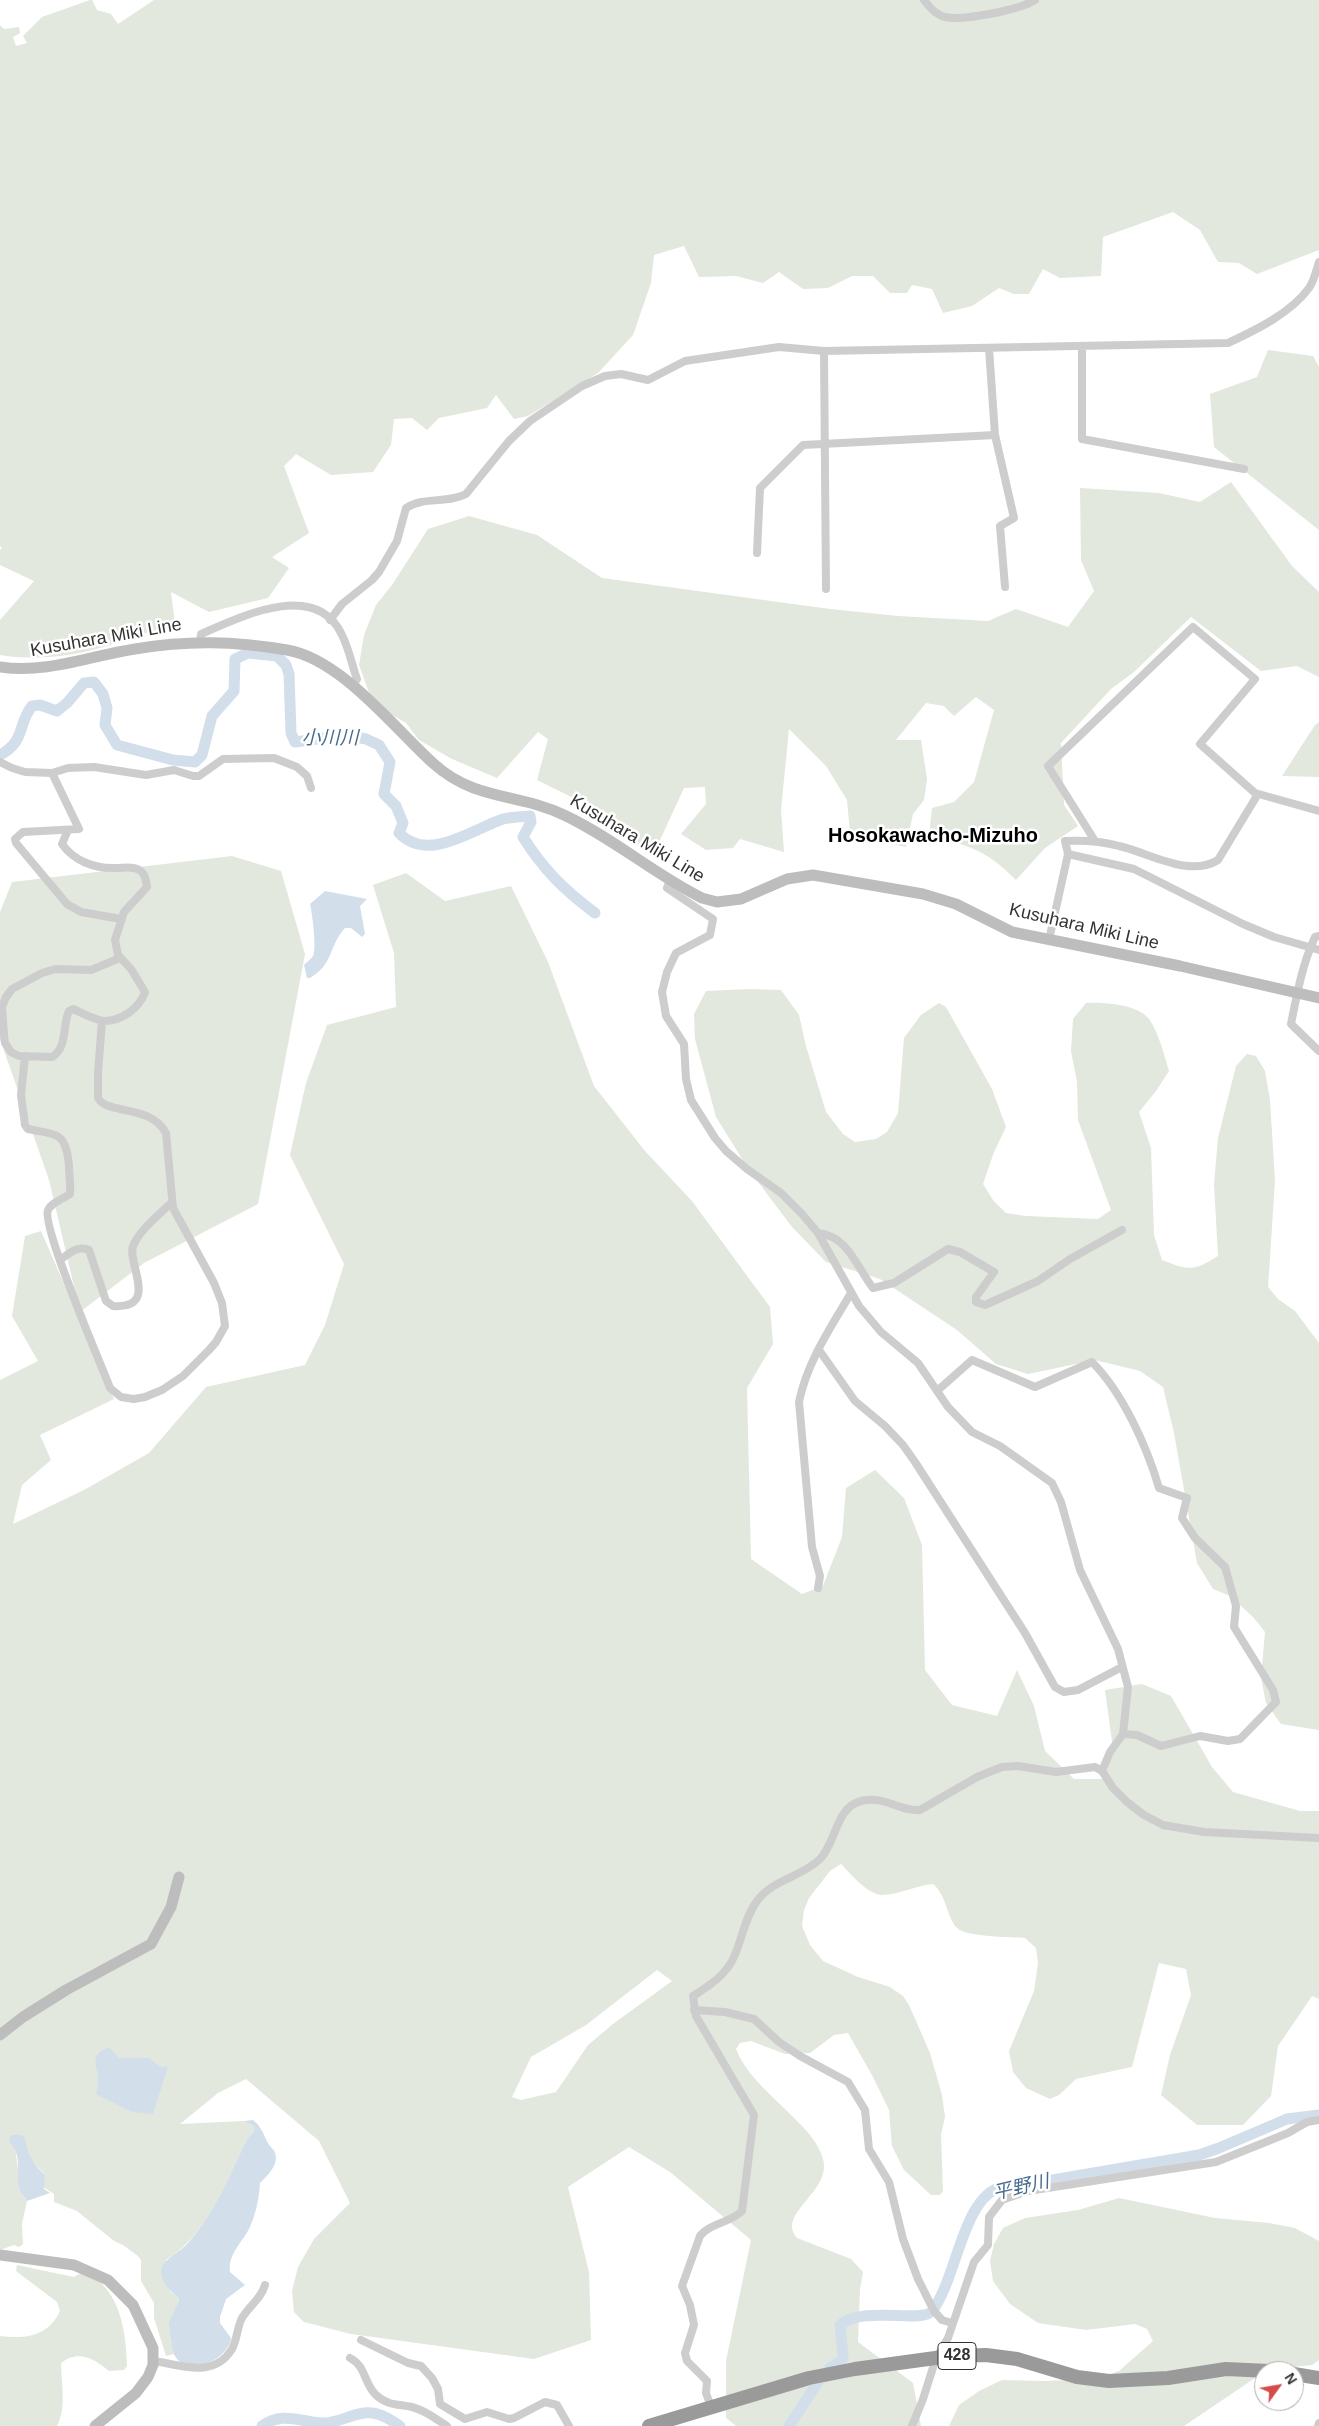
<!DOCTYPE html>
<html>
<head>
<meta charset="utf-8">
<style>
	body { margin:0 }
	#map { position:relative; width:1319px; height:2426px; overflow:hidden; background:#fff; font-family:Arial,sans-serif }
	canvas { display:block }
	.north { position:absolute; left:1254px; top:2361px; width:50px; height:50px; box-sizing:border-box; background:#fff; border:1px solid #adadad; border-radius:50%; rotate:58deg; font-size:14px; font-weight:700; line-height:20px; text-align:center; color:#333 }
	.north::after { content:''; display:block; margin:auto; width:18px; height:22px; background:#d54c4a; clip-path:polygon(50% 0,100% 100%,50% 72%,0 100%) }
</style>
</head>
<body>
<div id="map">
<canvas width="1319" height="2426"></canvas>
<div class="north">N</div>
</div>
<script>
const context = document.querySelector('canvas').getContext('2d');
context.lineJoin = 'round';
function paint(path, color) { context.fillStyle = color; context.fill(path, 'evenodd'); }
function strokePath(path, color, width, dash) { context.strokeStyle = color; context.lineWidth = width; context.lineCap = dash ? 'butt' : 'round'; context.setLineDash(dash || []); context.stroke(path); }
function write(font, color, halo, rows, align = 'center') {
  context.font = font + ' Arial,"Noto Sans JP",sans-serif'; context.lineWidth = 5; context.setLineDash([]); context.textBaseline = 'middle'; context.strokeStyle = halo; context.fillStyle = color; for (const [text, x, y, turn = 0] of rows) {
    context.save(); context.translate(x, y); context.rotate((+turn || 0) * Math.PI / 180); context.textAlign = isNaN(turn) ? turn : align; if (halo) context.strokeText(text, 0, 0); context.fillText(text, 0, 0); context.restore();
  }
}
paint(new Path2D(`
	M 90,0 L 92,0 L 97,10 L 111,14 L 118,24 L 154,0 L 1319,0 L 1319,250 L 1257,274 L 1239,263 L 1218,262 L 1200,230 L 1173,212 L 1103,237 L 1101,276 L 1060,278 L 1043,269 L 1029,294 L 1014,294 L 999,288 L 972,306 L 943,313 L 932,289 L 912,285 L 907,293 L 890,293 L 873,276 L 852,276 L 828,288 L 803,289 L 779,272 L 763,283 L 736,276 L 699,277 L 684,246 L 654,255 L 651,283 L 633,335 L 598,373 L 528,416 L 514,419 L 496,395 L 487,408 L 439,418 L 427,430 L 412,418 L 394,419 L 391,445 L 373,472 L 331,475 L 296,454 L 284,466 L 309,533 L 272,557 L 289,568 L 268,598 L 209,612 L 171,592 L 175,624 C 158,632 145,633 127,637 C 121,639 116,643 110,645 C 75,656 36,661 0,655 L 0,620 L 34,581 L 0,565 L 0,550 L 2,548 L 0,546 L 0,25 L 4,29 L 19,27 L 20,33 L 13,37 L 16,46 L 27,43 L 23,36 L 42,17 Z
	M 1268,350 L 1313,356 L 1319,367 L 1319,530 L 1214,447 L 1210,394 L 1257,377 Z
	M 1231,482 L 1292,566 L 1319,592 L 1319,677 L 1297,666 L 1261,671 L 1191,617 L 1134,672 L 1111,689 L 1061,743 L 1064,805 L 1078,826 L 1045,848 L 1016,880 C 986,850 969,845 929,836 L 932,808 L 954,802 L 974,782 L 994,710 L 976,697 L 954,716 L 944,706 L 926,703 L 896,740 L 921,740 L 927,779 L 924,800 L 913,814 L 906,847 L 850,834 L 847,800 L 826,766 L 789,729 L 781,810 L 784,852 L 740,839 L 733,848 L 706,850 L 681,834 L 706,804 L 705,787 L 684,788 L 654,853 L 635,842 L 626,824 L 537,780 L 548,739 L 538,732 L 497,778 L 452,759 L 419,740 L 406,723 L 389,713 L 370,695 L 359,665 L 364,635 L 376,605 L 392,585 L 428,529 L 469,516 L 537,535 L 602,578 L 830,609 L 898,616 L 988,621 L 1016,609 L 1068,627 L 1094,591 L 1081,560 L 1080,488 L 1159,493 L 1200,502 Z
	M 1319,722 L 1319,777 L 1282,776 L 1315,725 Z
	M 232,856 L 281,871 L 305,954 L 258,1204 L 144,1263 L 80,1312 L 49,1180 L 0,1039 L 0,912 L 12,882 Z
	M 406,873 L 445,901 L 511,886 L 548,962 L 594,1086 L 645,1151 L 692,1201 L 770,1307 L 773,1344 L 747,1388 L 751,1559 L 802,1594 L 823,1586 L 842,1537 L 846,1488 L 875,1470 L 904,1498 L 922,1545 L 925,1670 L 952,1705 L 997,1716 L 1017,1670 L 1034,1706 L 1045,1751 L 1074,1779 L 1102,1779 L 1113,1749 L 1105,1690 L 1142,1684 L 1171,1696 L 1212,1767 L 1233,1792 L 1300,1811 L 1319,1811 L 1319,1999 L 1312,1996 L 1278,2046 L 1271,2096 L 1243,2125 L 1197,2125 L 1161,2095 L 1170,2055 L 1191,1995 L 1186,1969 L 1159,1963 L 1132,2067 L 1076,2079 L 1059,2095 L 1050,2099 L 1026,2088 L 1013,2072 L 1009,2051 L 1034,1991 L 1038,1963 L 1036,1948 L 1025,1938 C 1012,1937 965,1937 957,1928 C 946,1916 947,1896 933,1884 C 917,1885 898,1895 882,1895 C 867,1894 851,1874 841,1864 L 830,1871 L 809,1898 L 804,1910 L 802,1926 L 810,1945 L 823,1961 L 858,1977 L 890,1987 L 903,1996 L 909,2005 L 930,2053 L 942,2095 L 945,2117 L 941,2135 L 943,2191 L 940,2195 L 931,2195 L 904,2170 L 892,2146 L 889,2110 L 873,2077 L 848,2033 L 834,2035 L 810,2053 L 785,2054 L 751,2041 L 740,2043 L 736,2049 C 751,2090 815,2124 823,2159 C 832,2192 776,2213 797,2238 L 851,2259 L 863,2272 L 860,2289 L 858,2342 L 913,2383 L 921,2426 L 736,2426 L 726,2418 L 726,2361 L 751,2240 L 670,2172 L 629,2147 L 568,2187 L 589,2272 L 591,2340 L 534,2359 L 351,2334 L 304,2322 L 294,2312 L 292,2291 L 298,2267 L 314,2239 L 350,2203 L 319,2141 L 246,2079 L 218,2093 L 180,2124 L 244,2121 L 254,2126 L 254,2131 L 247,2139 C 226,2182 208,2234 166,2260 L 170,2291 L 178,2297 L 179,2302 L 168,2323 L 174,2354 L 166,2356 L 154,2318 L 154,2303 L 141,2281 L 141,2260 L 138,2256 L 123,2245 L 114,2241 L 77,2211 L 54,2202 L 54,2194 L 43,2187 L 45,2175 L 32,2161 L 25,2144 L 15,2147 L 19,2177 L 19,2190 L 27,2201 L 22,2224 L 23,2244 L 19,2247 L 14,2245 L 0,2250 L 0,1380 L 38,1361 L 12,1316 L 25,1236 L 41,1231 L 114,1399 L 40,1435 L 51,1460 L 22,1485 L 13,1524 L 84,1490 L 149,1453 L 206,1387 L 305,1365 L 325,1325 L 344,1264 L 290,1155 L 306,1083 L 327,1025 L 396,1007 L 394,953 L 373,885 ZM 657,1970 L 672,1981 L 613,2024 L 588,2045 L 556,2092 L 521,2100 L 512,2097 L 531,2057 L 586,2025 Z
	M 750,989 L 781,990 L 799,1015 L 806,1046 L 826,1112 L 843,1134 L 855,1142 L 876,1139 L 887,1132 L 898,1113 L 904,1038 L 921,1015 L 939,1003 L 946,1007 L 992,1089 L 1006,1127 L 994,1152 L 983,1184 L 993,1200 L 1006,1213 L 1026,1216 L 1098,1219 L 1111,1210 L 1078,1120 L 1077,1082 L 1071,1051 L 1073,1019 L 1086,1003 C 1102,1002 1138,1004 1149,1019 C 1159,1034 1164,1054 1169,1071 L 1156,1091 L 1139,1112 L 1151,1148 L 1154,1235 L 1162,1260 C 1189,1271 1194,1271 1218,1256 L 1214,1184 L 1218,1138 L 1236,1066 L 1247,1054 L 1256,1056 L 1265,1071 L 1270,1100 L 1275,1181 L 1268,1287 L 1278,1299 L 1295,1311 L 1319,1343 L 1319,1730 L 1281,1724 L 1266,1703 L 1261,1678 L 1265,1632 L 1253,1617 L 1230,1596 L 1213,1589 L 1197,1563 L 1174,1433 L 1163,1387 L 1140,1371 L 1095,1360 L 1028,1374 L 996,1364 L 957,1330 L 880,1279 L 826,1262 L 792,1227 L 749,1170 L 716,1117 L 695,1039 L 694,1014 L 706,991 Z
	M 1119,2198 L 1215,2218 L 1269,2223 L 1295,2228 L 1319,2241 L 1319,2360 L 1312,2365 L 1282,2368 L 1261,2374 L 1184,2426 L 949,2426 L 959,2405 L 979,2391 L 1002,2380 L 1043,2381 L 1097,2379 L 1119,2371 L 1153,2341 L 1147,2329 L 1135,2324 L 1086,2330 L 1038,2323 L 1010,2304 L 993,2281 L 990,2261 L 994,2244 L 1003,2228 L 1025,2218 L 1078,2210 Z
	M 17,2265 L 74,2277 L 81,2273 C 87,2276 97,2279 102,2284 C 123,2305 126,2339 127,2366 L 124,2370 L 109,2371 C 95,2359 78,2349 61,2363 C 61,2385 67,2406 57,2426 L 0,2426 L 0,2336 C 25,2339 48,2337 60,2311 L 57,2302 L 20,2274 L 16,2271 Z`), '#e2e8dd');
paint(new Path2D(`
	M 325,891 L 367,899 L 360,906 L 365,934 L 362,937 L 351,928 L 345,928 C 328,947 334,964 310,978 L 307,978 L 304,965 C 307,962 311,959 313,956 C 317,949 312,912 310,904 Z
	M 109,2047 L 119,2058 L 149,2058 L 160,2067 L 168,2066 L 153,2114 L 132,2112 L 96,2094 C 97,2090 98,2085 98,2081 C 99,2068 87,2055 109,2047 Z
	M 253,2120 C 262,2127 263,2134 268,2143 C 270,2147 274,2149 275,2153 C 279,2165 268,2175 260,2183 C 259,2199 256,2214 249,2229 C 241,2244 228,2254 230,2272 L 245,2285 L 226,2299 L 220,2317 L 220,2323 L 231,2338 C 229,2360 185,2379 174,2354 C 172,2350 170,2331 168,2323 L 179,2301 L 178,2297 C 168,2290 161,2281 161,2269 C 167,2256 179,2253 188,2243 C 215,2213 230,2174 247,2139 L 254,2131 L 254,2126 L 244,2121 Z
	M 11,2135 L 21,2135 L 25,2138 C 27,2152 33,2165 45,2175 L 44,2189 L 50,2193 L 27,2201 C 25,2197 19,2192 19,2188 C 16,2172 23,2155 9,2142 Z`), '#d2dfeb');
strokePath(new Path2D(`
	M 0,755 C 26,741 17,725 32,706 L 40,705 L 57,711 L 67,703 L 84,683 L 94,682 L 103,694 L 107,708 L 105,725 L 117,745 L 173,760 L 195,762 L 202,755 L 212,716 L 234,691 L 235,659 L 248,653 L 277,656 L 286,665 L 289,674 L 291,733 L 295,742 L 346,735 L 366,739 L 379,745 L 390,762 L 384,794 L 396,806 L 403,823 L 399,833 C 428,863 471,830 503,819 C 511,817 522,817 530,816 L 531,822 L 523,837 C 543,869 564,890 595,913
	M 830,2368 L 841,2361 L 843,2357 L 840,2325 C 864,2305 922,2324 932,2311 C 955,2282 962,2207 994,2190 L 1199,2155 L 1219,2148 L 1287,2119 L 1319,2115
	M 262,2426 C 283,2411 300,2422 322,2423 C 339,2424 355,2411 372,2413 C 382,2414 391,2420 400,2426
	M 789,2426 L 818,2382`), '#d2dfeb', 11);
strokePath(new Path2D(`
	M 924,0 C 929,7 936,15 945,17 C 963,21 1019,10 1035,0
	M 1082,346 L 1082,439 L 1244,469
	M 989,348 L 995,435 L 1014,518 L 1000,526 L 1005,587
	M 824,351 L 826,589
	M 757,553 L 760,488 L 803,445 L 995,435
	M 330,620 L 342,604 L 372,580 L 379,572 L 397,541 L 406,508 C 424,496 447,504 466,494 L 509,441 L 530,421 L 582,386 L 605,376 L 621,374 L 648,380 L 685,361 L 779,347 L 824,351 L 1228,343 C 1256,330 1291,313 1309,288 C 1314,281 1316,271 1319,262
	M 200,641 L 201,634 C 240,617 316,579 342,635 C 349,649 352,665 357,679 L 353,686
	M 0,762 L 12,768 L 25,772 L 52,773 L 68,768 L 94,767 L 146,775 L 174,770 L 193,776 L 199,776 L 223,759 L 274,758 L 297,767 L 307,776 L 311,788
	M 52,773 L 79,829 L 23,832 L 15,839 L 16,843 L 67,904 L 81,912 L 121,919
	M 68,830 L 62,844 C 74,861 95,869 116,868 C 123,868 133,866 139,870 C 145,873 146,880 147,887 L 124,912 L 115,940 L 118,955 L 131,969 L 145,992 C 139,1009 121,1021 104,1021 C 94,1020 82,1013 73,1009 L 69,1011 C 62,1026 68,1047 52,1057 L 19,1056 L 11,1052 L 5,1043 L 4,1035 L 2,1007 L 6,997 L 12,989 L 42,973 L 55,969 L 91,970 L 120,958
	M 1095,841 L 1048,766 L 1193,627 L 1255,679 L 1200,744 L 1255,793 L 1319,811
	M 1068,854 L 1134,869 L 1243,924 L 1274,937 L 1319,950
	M 670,880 L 667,888 L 713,919 L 710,935 L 676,953 L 667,972 L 662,992 L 666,1016 L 684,1044 L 686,1079 L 691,1100 L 715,1138 L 726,1151 L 747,1169 L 781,1193 L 802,1214 L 818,1233 L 859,1306 L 881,1332 L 918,1363 L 948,1407 L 972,1432 L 1000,1446 L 1052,1483 L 1061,1502 L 1080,1570 L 1118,1649 L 1128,1687 L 1123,1734 L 1110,1752 L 1102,1771
	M 1319,936 L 1315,937 C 1302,965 1297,994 1291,1024 L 1319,1051
	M 1049,940 L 1068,854 L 1065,841 C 1084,840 1101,841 1119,846 C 1150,853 1189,878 1218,860 L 1258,794
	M 25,1056 L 21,1095 L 25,1125 L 28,1129 C 58,1135 66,1132 69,1166 C 69,1175 71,1185 70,1194 C 63,1199 52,1202 48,1210 C 41,1226 101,1364 110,1388 L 121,1397 L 134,1399 L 145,1397 L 162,1390 L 183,1376 L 209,1350 L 216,1342 L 225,1326 L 222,1303 L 214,1283 L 173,1208 L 166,1133 C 150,1104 107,1115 98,1098 L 98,1073 L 102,1021
	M 818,1233 C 848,1236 856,1266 873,1288 L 894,1283 L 948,1249 L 960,1252 L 994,1272 L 976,1297 L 976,1302 L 985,1305 L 1038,1281 L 1070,1259 L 1122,1230
	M 61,1259 C 70,1253 78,1245 89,1250 L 106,1301 L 113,1306 C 160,1309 127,1264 133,1246 C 140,1229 159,1215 172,1202
	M 819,1350 L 855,1401 L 885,1426 L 903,1445 L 915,1462 L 1025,1633 L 1055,1687 L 1064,1692 L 1078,1690 L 1122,1667
	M 937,1391 L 972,1360 L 1035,1387 L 1092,1362 C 1123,1393 1147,1447 1159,1488 L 1187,1498 L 1182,1518 L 1195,1538 L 1225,1567 L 1236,1606 L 1234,1627 L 1273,1690 L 1276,1702 L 1240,1739 L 1228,1741 L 1200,1736 L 1161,1746 L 1137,1735 L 1123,1734
	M 818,1588 L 820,1576 L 812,1547 L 799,1402 C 807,1362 831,1327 851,1293
	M 694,2010 L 725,2012 L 754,2019 L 779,2042 L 800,2056 L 848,2082 L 865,2110 L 869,2149 L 889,2182 L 903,2239 L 918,2279 L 934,2311 L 942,2320 L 952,2323
	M 361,2340 L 408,2363 L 421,2366 L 432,2378 L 438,2389 L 440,2404 L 465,2419 L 487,2412 L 509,2419 L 514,2418 L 545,2402 L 557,2405 L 569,2426
	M 350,2358 C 366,2366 364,2384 376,2395 C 388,2406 399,2404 412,2407 C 425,2410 436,2419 447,2426
	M 154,2361 C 181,2365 214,2379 232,2349 C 237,2340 237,2329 241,2320 C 247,2307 261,2300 265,2285
	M 711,2407 L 706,2393 L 707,2381 L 687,2361 L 685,2353 L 694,2325 L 690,2305 L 682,2286 L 700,2236 C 710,2223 730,2223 742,2211 L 754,2115 L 696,2016 L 693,1996 C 709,1986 726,1975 734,1957 C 742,1939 745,1917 757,1901 C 773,1879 802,1877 820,1859 C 836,1843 836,1807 861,1801 C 884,1795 900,1812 920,1810 L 977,1777 L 1002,1767 L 1018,1766 L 1056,1772 L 1095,1767 L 1102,1771 L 1113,1788 L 1127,1802 L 1144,1815 L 1163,1825 L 1204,1832 L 1319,1838
	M 912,2426 L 923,2399 L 936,2358 L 948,2338 L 974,2262 L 988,2245 L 989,2217 L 1002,2200 L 1028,2191 L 1216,2162 L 1288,2133 L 1307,2122 L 1319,2120
	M 1318,2426 L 1319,2423`), '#cdcdcd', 8);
strokePath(new Path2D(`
	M 0,667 C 47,674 89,656 135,649 C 188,640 234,641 287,650 C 341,659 394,728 434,764 C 475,801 519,793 564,815 C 613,838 654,874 702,898 L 717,902 L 741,899 L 787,879 L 813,875 L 923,894 L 956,904 L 1012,932 L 1180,966 L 1319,998
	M 0,2035 L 23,2017 L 66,1990 L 151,1944 L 171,1907 L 179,1877
	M 0,2255 L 74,2265 L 108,2280 L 133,2305 L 153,2348 L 153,2365 L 148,2377 L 136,2393 L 95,2426`), '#bdbdbd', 11);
strokePath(new Path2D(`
	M 1294,2374 L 1319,2378
	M 649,2426 L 809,2378 L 855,2369 L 950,2356 L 986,2355 L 1017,2359 L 1077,2377 L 1109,2381 L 1168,2378 L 1226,2369 L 1269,2371`), '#9a9a9a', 14);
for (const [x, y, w] of [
	[957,2356,38]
]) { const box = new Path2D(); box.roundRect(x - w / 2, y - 13.5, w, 27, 4); context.fillStyle = '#fff'; context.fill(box); strokePath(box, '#333', 1); }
write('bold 16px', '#333', null, [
	["428",957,2356]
]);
write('18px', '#333', '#fff', [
	["Kusuhara Miki Line",106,638,-10],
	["Kusuhara Miki Line",637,839,31],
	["Kusuhara Miki Line",1084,927,13]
]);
write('italic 19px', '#476c8e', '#fff', [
	["小川川",330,739],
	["平野川",1021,2188,-13]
]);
write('bold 20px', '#000', '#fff', [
	["Hosokawacho-Mizuho",933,836]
]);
</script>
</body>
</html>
